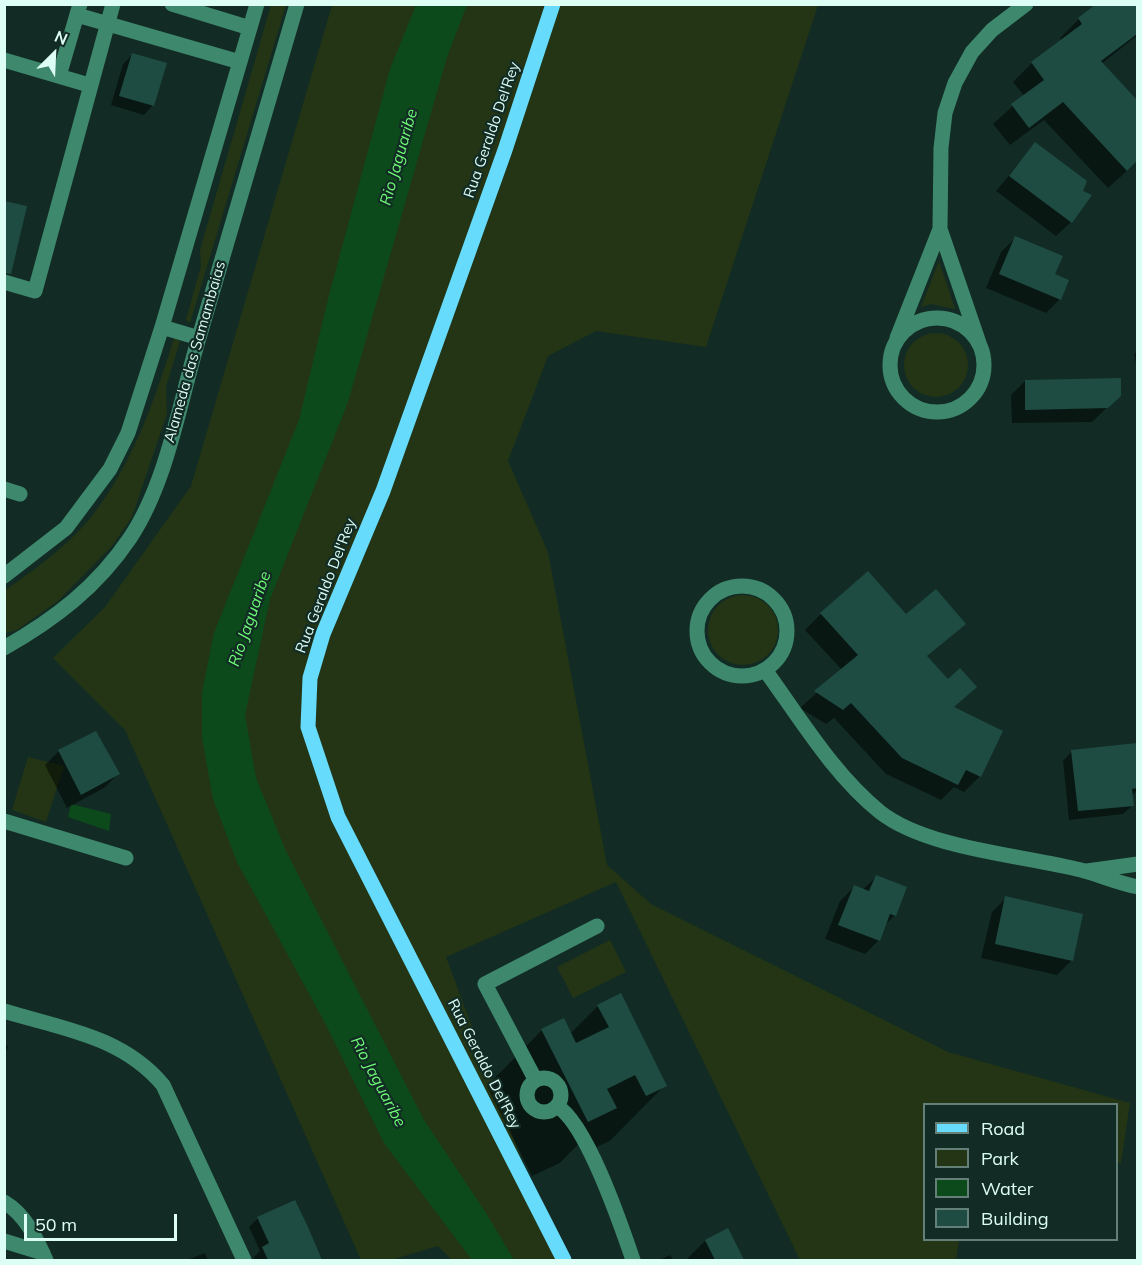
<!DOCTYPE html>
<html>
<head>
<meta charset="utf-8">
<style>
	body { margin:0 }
	#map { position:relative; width:1142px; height:1265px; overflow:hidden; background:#122c25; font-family:Mulish,sans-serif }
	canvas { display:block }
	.frame { position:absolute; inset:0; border:6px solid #ddfef5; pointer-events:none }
	.legend { position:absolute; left:923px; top:1103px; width:195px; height:138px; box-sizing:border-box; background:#122c25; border:2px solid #638078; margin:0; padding:8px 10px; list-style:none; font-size:18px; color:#ddfef5 }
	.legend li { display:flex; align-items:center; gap:12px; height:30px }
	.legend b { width:30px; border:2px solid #638078 }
	.north { position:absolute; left:24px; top:24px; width:60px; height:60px; -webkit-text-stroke:4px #122c25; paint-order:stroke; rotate:24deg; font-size:16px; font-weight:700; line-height:24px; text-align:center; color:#ddfef5 }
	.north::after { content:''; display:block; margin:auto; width:21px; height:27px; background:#ddfef5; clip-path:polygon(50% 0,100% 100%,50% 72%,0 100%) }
	.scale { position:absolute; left:24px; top:1214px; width:153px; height:27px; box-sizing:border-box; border:3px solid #ddfef5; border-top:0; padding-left:8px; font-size:18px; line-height:21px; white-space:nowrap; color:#ddfef5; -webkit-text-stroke:4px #122c25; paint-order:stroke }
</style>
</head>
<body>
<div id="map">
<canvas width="1142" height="1265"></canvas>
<div class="frame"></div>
<ul class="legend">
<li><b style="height:8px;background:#67dbfb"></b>Road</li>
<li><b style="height:16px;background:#233515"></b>Park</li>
<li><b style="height:16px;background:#0d4a1b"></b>Water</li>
<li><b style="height:16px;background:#1e4c43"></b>Building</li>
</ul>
<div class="north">N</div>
<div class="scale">50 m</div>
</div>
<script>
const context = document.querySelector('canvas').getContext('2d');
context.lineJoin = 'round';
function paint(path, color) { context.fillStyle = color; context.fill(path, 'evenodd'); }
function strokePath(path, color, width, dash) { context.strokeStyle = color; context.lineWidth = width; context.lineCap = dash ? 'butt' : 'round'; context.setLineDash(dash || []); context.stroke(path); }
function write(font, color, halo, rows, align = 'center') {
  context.font = font + ' Mulish,sans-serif'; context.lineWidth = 4.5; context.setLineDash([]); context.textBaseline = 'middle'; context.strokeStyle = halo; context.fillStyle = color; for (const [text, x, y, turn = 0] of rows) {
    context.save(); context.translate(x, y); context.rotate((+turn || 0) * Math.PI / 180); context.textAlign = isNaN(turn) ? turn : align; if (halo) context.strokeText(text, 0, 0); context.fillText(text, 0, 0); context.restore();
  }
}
paint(new Path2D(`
	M 271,5 L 286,5 L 190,323 L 186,320 L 201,266 L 200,250 Z
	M 332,5 L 818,5 L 706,347 L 596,331 L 548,356 L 508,461 L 548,552 L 607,865 L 651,904 L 948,1052 L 1130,1103 L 1121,1163 L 1117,1163 L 1116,1104 L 924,1104 L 924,1240 L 959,1240 L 956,1260 L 800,1260 L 616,882 L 446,957 L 559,1260 L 452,1260 L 438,1246 L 391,1260 L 361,1260 L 125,730 L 53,658 L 105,607 L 191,486 Z
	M 939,261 L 955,309 L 931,304 L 921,307 Z
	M904 365a32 32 0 1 1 64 0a32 32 0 1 1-64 0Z
	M 174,338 L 180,341 L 166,387 L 167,414 L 132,517 L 112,546 L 58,601 L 17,630 L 5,633 L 4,591 C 34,570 73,542 94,513 C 134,461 155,399 174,338 Z
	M708 630a35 35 0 1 1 70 0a35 35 0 1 1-70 0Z
	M 28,757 L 64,766 L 46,822 L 12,810 Z
	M 610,940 L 626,972 L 573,998 L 557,967 Z`), '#233515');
paint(new Path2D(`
	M 416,5 L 467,5 L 447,57 L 348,402 L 270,599 L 245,715 L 256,778 L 286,851 L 424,1120 L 486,1213 L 514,1260 L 472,1260 L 384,1143 L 324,1021 L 237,862 L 213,799 L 202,738 L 202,693 L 214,633 L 299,420 L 328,299 L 390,69 Z
	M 71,804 L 111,814 L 109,831 L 68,817 Z`), '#0d4a1b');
paint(new Path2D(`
	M 1134,4 L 1138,9 L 1138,35 L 1101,64 L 1138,103 L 1138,161 L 1108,188 L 1044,120 L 1010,145 L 993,124 L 1024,96 L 1013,82 L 1032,63 L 1062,41 L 1060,38 L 1079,19 Z
	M 133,54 L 153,105 L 144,115 L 111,105 L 123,64 Z
	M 1035,144 L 1071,222 L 1056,236 L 996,191 Z
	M 1015,238 L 1053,275 L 1060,299 L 1046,313 L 986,288 L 1001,252 Z
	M 1138,351 L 1138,373 L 1134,354 Z
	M 1025,381 L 1120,395 L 1092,422 L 1012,423 L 1011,395 Z
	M 821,614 L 906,616 L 964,624 L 926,657 L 959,703 L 953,708 L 980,776 L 964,792 L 954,787 L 941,800 L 886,774 L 834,718 L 826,724 L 800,708 L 842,670 L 805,630 Z
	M 1135,745 L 1138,790 L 1132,795 L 1133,805 L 1123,814 L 1069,820 L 1063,761 L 1072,751 Z
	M 59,751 L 118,774 L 104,788 L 67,808 L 45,765 Z
	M 876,877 L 895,915 L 884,926 L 879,940 L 865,954 L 825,939 L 840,901 L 854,887 L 862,890 Z
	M 1006,898 L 1082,915 L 1071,961 L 1057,975 L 981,958 L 992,912 Z
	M 598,1006 L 665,1085 L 610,1141 L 590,1150 L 584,1138 L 560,1163 L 532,1176 L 487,1086 L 542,1030 L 570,1034 Z
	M 4,1044 L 8,1046 L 4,1057 Z
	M 294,1202 L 322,1260 L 255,1260 L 254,1257 L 260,1251 L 249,1227 L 258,1218 Z
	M 728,1230 L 743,1260 L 686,1260 L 705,1241 Z
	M 205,1253 L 208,1260 L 187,1260 Z
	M 670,1255 L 673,1260 L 659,1260 Z`), '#0007');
paint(new Path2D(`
	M 1096,4 L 1137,4 L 1137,34 L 1101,61 L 1137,100 L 1137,161 L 1127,171 L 1063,102 L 1029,128 L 1011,104 L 1044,80 L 1031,62 L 1082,24 L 1078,18 Z
	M 132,53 L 167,63 L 154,106 L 119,96 Z
	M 1035,142 L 1087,181 L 1083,191 L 1092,195 L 1072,223 L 1009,176 Z
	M 4,201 L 27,206 L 11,274 L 4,273 Z
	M 1015,236 L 1063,256 L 1055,274 L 1069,280 L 1061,300 L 999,274 Z
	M 1121,378 L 1121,396 L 1108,408 L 1025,410 L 1025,380 Z
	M 868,571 L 906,614 L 936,589 L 966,624 L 927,656 L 948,679 L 960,668 L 977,687 L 954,707 L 1003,731 L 981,777 L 966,770 L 958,785 L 902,758 L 851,703 L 843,710 L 814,691 L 858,655 L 820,613 Z
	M 96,731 L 120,774 L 81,795 L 58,750 Z
	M 1137,743 L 1137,788 L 1132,789 L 1134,806 L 1078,811 L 1071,750 Z
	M 876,875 L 907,887 L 896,916 L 890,914 L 880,941 L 838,925 L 854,885 L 869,891 Z
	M 1005,896 L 1083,914 L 1073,961 L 995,944 Z
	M 621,993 L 667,1086 L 646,1096 L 635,1075 L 607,1089 L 617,1108 L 588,1122 L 541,1029 L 564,1018 L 576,1043 L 609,1027 L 597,1005 Z
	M 295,1200 L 308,1227 L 322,1260 L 268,1260 L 262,1247 L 269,1243 L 257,1217 Z
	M 728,1228 L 744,1260 L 715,1260 L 705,1240 Z`), '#1e4c43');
strokePath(new Path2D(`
	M 172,4 L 250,28
	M 77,15 L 240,62
	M 4,60 L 89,85
	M 59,76 L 80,4
	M 4,282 L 35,291 L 113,4
	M890 365a47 47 0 1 1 94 0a47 47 0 1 1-94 0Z
	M 162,327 L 199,338
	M 897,338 L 940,229
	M 979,343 L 940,229 L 941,148 L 945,113 L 955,83 L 972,52 L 992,30 L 1026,4
	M 4,489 L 20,494
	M 4,576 L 66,528 L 110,469 L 128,433 L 162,327 L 257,4
	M697 631a45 45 0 1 1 90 0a45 45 0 1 1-90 0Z
	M 4,648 C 55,619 97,587 130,538 C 167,482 179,405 198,341 C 230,229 264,117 297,4
	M 765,670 C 800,718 833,774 880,812 C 927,849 1022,855 1081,870 C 1100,875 1118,883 1138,887
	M 4,821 L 126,858
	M 1087,871 L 1138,864
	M 4,1011 C 63,1029 122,1036 163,1085 L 244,1260
	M527 1095a17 17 0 1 1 34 0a17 17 0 1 1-34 0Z
	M 535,1079 L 485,984 L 597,926
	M 557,1106 C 587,1124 621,1225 633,1260
	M 4,1202 C 26,1215 36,1238 46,1260
	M 4,1241 L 43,1253`), '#3e896d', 15);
strokePath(new Path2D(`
	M 553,4 L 505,150 L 383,491 L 323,634 L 310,678 L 308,727 L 338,817 L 564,1260`), '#67dbfb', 15);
write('15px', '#ddfef5', '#122c25', [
	["Rua Geraldo Del'Rey",492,130,-71],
	["Alameda das Samambaias",195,352,-74],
	["Rua Geraldo Del'Rey",326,586,-69],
	["Rua Geraldo Del'Rey",484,1064,63]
]);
write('italic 16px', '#6efc76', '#122c25', [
	["Rio Jaguaribe",399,157,-74],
	["Rio Jaguaribe",250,619,-71],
	["Rio Jaguaribe",378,1082,62]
]);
</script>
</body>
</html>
